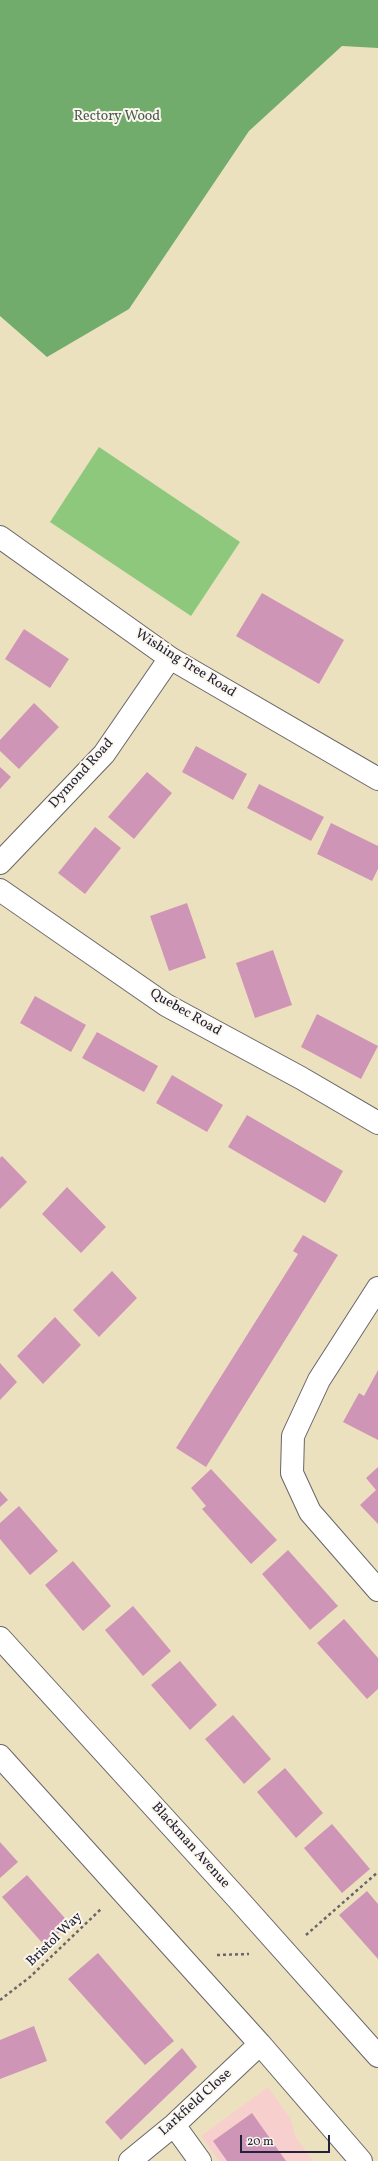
<!DOCTYPE html>
<html>
<head>
<meta charset="utf-8">
<style>
	body { margin:0 }
	#map { position:relative; width:378px; height:2161px; overflow:hidden; background:#ece1be; font-family:Vollkorn,serif }
	canvas { display:block }
	.scale { position:absolute; left:240px; top:2135px; width:90px; height:18px; box-sizing:border-box; border:2px solid #22223b; border-top:0; padding-left:5px; font-size:12px; line-height:14px; white-space:nowrap; color:#22223b; -webkit-text-stroke:3px #fbf7ec; paint-order:stroke }
</style>
</head>
<body>
<div id="map">
<canvas width="378" height="2161"></canvas>
<div class="scale">20 m</div>
</div>
<script>
const context = document.querySelector('canvas').getContext('2d');
context.lineJoin = 'round';
function paint(path, color) { context.fillStyle = color; context.fill(path, 'evenodd'); }
function strokePath(path, color, width, dash) { context.strokeStyle = color; context.lineWidth = width; context.lineCap = dash ? 'butt' : 'round'; context.setLineDash(dash || []); context.stroke(path); }
function write(font, color, halo, rows, align = 'center') {
  context.font = font + ' Vollkorn,serif'; context.lineWidth = 4; context.setLineDash([]); context.textBaseline = 'middle'; context.strokeStyle = halo; context.fillStyle = color; for (const [text, x, y, turn = 0] of rows) {
    context.save(); context.translate(x, y); context.rotate((+turn || 0) * Math.PI / 180); context.textAlign = isNaN(turn) ? turn : align; if (halo) context.strokeText(text, 0, 0); context.fillText(text, 0, 0); context.restore();
  }
}
paint(new Path2D(`
	M 268,2087 L 291,2119 L 295,2136 L 313,2161 L 219,2161 L 201,2136 Z`), '#f7d0cd');
paint(new Path2D(`
	M 99,447 L 240,542 L 191,616 L 50,522 Z`), '#8dc87c');
paint(new Path2D(`
	M 0,0 L 378,0 L 378,48 L 342,46 L 249,131 L 129,309 L 47,357 L 0,316 Z`), '#72ac6c');
paint(new Path2D(`
	M 262,593 L 344,640 L 319,684 L 236,636 Z
	M 24,629 L 69,659 L 50,688 L 5,659 Z
	M 34,703 L 59,727 L 19,769 L 0,751 L 0,740 Z
	M 196,746 L 247,774 L 233,800 L 182,772 Z
	M 0,767 L 11,777 L 0,789 Z
	M 147,772 L 172,793 L 134,839 L 108,817 Z
	M 259,784 L 324,817 L 311,841 L 247,808 Z
	M 331,823 L 378,846 L 378,869 L 372,881 L 317,854 Z
	M 95,827 L 121,848 L 85,894 L 58,873 Z
	M 187,903 L 206,958 L 169,971 L 150,916 Z
	M 273,950 L 292,1005 L 255,1018 L 236,963 Z
	M 35,996 L 86,1025 L 71,1052 L 20,1023 Z
	M 317,1014 L 378,1046 L 361,1079 L 301,1047 Z
	M 97,1032 L 158,1066 L 144,1092 L 82,1058 Z
	M 172,1075 L 223,1105 L 207,1132 L 156,1103 Z
	M 247,1115 L 343,1171 L 325,1203 L 228,1147 Z
	M 2,1156 L 27,1182 L 0,1209 L 0,1158 Z
	M 67,1187 L 106,1227 L 81,1253 L 42,1214 Z
	M 303,1235 L 338,1255 L 206,1467 L 176,1448 L 298,1254 L 293,1251 Z
	M 112,1271 L 137,1298 L 99,1337 L 73,1310 Z
	M 55,1317 L 81,1345 L 43,1384 L 17,1356 Z
	M 0,1363 L 17,1382 L 0,1400 Z
	M 378,1370 L 378,1440 L 343,1422 L 359,1393 L 364,1396 Z
	M 378,1467 L 378,1524 L 360,1505 L 376,1490 L 366,1478 Z
	M 211,1469 L 277,1540 L 251,1564 L 202,1509 L 206,1506 L 191,1488 Z
	M 0,1491 L 8,1500 L 0,1507 Z
	M 19,1506 L 58,1551 L 30,1575 L 0,1539 L 0,1523 Z
	M 288,1550 L 338,1606 L 310,1630 L 262,1574 Z
	M 73,1561 L 111,1606 L 83,1631 L 45,1585 Z
	M 133,1606 L 171,1651 L 143,1676 L 105,1630 Z
	M 344,1619 L 378,1658 L 378,1689 L 367,1699 L 317,1643 Z
	M 180,1661 L 217,1705 L 190,1730 L 151,1685 Z
	M 233,1715 L 271,1759 L 244,1784 L 205,1739 Z
	M 285,1768 L 323,1813 L 296,1838 L 257,1792 Z
	M 332,1824 L 370,1869 L 342,1893 L 304,1848 Z
	M 0,1842 L 18,1862 L 0,1878 Z
	M 27,1875 L 70,1924 L 44,1945 L 2,1897 Z
	M 367,1891 L 378,1904 L 378,1959 L 339,1915 Z
	M 98,1953 L 174,2041 L 145,2065 L 68,1979 Z
	M 34,2026 L 47,2061 L 0,2079 L 0,2040 Z
	M 182,2048 L 197,2067 L 121,2140 L 105,2122 Z
	M 252,2113 L 286,2161 L 227,2161 L 213,2141 Z`), '#cf95b6');
const minor = new Path2D(`
	M 0,537 L 170,658 L 378,779
	M 0,863 L 104,754 L 170,658
	M 0,890 L 166,1005 L 301,1078 L 378,1123
	M 378,1288 L 319,1380 L 293,1436 L 292,1473 L 310,1512 L 378,1590
	M 0,1638 L 236,1897 L 378,2056
	M 0,1756 L 260,2044 L 361,2161
	M 174,2125 L 200,2161
	M 130,2161 L 174,2125 L 260,2044`);
strokePath(minor, '#696569', 24);
strokePath(new Path2D(`
	M 306,1935 L 378,1872
	M 217,1955 L 249,1954
	M 0,2000 L 30,1977 L 101,1909`), '#696569', 2.5, [3, 3]);
strokePath(minor, '#fff', 22);
write('14px', '#475c52', '#fbf7ec', [
	["Rectory Wood",117,117]
]);
write('14px', '#22223b', '#fbf7ec', [
	["Wishing Tree Road",185,664,32],
	["Dymond Road",82,774,-48],
	["Quebec Road",185,1013,30],
	["Blackman Avenue",190,1846,48],
	["Bristol Way",55,1940,-44],
	["Larkfield Close",196,2103,-42]
]);
</script>
</body>
</html>
